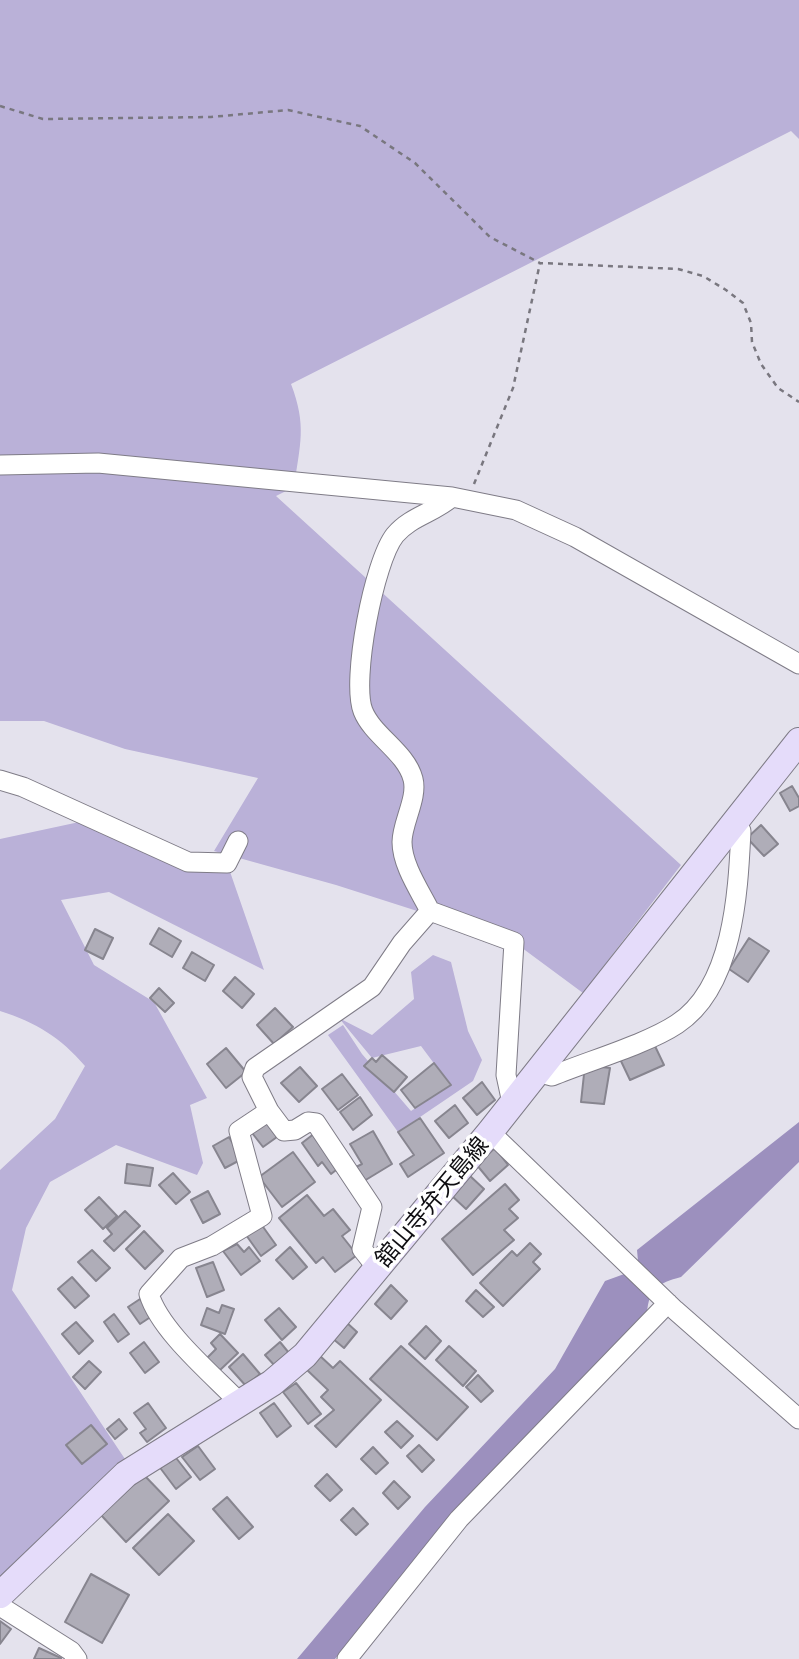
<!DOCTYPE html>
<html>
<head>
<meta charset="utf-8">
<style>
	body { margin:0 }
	canvas { display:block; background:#e4e2ed }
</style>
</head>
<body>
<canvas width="799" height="1659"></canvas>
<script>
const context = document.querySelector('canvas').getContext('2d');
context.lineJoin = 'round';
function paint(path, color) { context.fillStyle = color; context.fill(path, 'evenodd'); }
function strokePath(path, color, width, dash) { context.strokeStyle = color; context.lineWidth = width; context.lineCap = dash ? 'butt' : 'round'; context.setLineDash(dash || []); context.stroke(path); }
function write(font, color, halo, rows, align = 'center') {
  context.font = font + ' Lato,"Noto Sans JP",sans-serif'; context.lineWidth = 7; context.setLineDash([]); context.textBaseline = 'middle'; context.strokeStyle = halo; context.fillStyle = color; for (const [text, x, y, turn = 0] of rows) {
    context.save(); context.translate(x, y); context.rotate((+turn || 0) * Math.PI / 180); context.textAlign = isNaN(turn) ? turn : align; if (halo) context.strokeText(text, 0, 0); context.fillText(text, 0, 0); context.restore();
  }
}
paint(new Path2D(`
	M 0,0 L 799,0 L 799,139 L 791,131 L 291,384 C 307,426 300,444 294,487 L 276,496 L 681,865 L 583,993 L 514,942 L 336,885 L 214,851 L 258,778 L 125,749 L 44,721 L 0,721 Z
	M 84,821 L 147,851 L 227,863 L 264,970 L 109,892 L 61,900 L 94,965 L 154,1002 L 207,1098 L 190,1105 L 203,1163 L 197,1175 L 116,1145 L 50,1182 L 26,1228 L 12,1290 L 125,1459 L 0,1579 L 0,1170 L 55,1119 L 85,1066 C 60,1037 37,1023 0,1011 L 0,839 Z
	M 433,955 L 451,962 L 468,1031 L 482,1060 L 473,1081 L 398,1132 L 328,1035 L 343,1025 L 362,1054 L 411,1111 L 450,1085 L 421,1046 L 372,1058 L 339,1018 L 372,1035 L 414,999 L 411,972 Z`), '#bab1d8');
paint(new Path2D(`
	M 799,1122 L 799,1162 L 681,1277 C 658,1283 649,1289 647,1313 L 415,1560 L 335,1659 L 297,1659 L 425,1507 L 555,1369 L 605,1281 L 627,1273 L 638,1261 L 637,1250 Z`), '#9c90be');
const building = new Path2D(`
	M 792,786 L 799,798 L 799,806 L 790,811 L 780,793 Z
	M 761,825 L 778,844 L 764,856 L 747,838 Z
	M 159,928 L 181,941 L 172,957 L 150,944 Z
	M 95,929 L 113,938 L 103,959 L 85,950 Z
	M 749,938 L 769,951 L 748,982 L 729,969 Z
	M 192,952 L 214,965 L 205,981 L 183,968 Z
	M 235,977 L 254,994 L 242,1008 L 223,991 Z
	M 159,988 L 174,1003 L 165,1012 L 150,998 Z
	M 275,1008 L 293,1027 L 274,1044 L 257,1025 Z
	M 654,1044 L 664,1065 L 630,1080 L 620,1059 Z
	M 226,1048 L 246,1072 L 226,1088 L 207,1064 Z
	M 382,1055 L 407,1077 L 394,1092 L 364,1066 L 372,1058 L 376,1062 Z
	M 434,1063 L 451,1085 L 415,1108 L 401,1090 Z
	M 585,1065 L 610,1068 L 604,1104 L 581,1102 Z
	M 300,1067 L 317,1086 L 299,1102 L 281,1083 Z
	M 342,1074 L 358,1095 L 338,1110 L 322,1089 Z
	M 482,1082 L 495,1100 L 477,1115 L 463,1098 Z
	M 360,1097 L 372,1115 L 353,1130 L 340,1112 Z
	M 455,1105 L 468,1123 L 449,1138 L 435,1121 Z
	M 263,1118 L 277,1137 L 263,1147 L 249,1129 Z
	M 420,1118 L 444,1153 L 408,1177 L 400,1164 L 414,1155 L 398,1132 Z
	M 373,1131 L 392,1164 L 364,1181 L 356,1167 L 362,1164 L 350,1144 Z
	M 315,1133 L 340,1167 L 331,1174 L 322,1162 L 318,1166 L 302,1143 Z
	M 229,1137 L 242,1159 L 225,1168 L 213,1146 Z
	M 495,1148 L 508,1165 L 490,1181 L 476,1164 Z
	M 293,1152 L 315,1182 L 282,1207 L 259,1177 Z
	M 127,1164 L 153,1168 L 150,1186 L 125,1183 Z
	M 173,1173 L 190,1192 L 176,1204 L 159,1185 Z
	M 469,1175 L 484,1189 L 466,1209 L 451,1195 Z
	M 505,1184 L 519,1200 L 509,1209 L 518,1218 L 504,1230 L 514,1240 L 473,1275 L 442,1239 Z
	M 208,1191 L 220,1214 L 203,1223 L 191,1200 Z
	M 307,1195 L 324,1216 L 333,1209 L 350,1230 L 342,1236 L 357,1255 L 335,1272 L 323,1257 L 316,1263 L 279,1218 Z
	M 99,1197 L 117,1216 L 103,1229 L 85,1210 Z
	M 125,1211 L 140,1226 L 114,1251 L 104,1241 L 112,1234 L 107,1228 Z
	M 261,1224 L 276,1245 L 261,1256 L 246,1235 Z
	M 144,1231 L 163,1251 L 145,1269 L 126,1249 Z
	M 530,1243 L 541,1254 L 533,1262 L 540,1269 L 503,1306 L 480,1283 L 512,1251 L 517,1256 Z
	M 237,1244 L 244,1252 L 249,1247 L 260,1261 L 241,1275 L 223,1251 Z
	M 290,1247 L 307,1267 L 293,1279 L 276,1260 Z
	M 92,1250 L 110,1268 L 96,1281 L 78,1262 Z
	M 213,1262 L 224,1290 L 207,1297 L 196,1268 Z
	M 72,1277 L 89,1296 L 75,1308 L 58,1289 Z
	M 391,1285 L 407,1301 L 391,1319 L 375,1304 Z
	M 476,1290 L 494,1307 L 483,1317 L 466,1301 Z
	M 140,1299 L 152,1316 L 140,1324 L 128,1307 Z
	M 222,1305 L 234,1309 L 225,1334 L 201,1325 L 207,1308 L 219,1313 Z
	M 279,1308 L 296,1327 L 282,1340 L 265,1320 Z
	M 114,1314 L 129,1334 L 118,1342 L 104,1322 Z
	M 76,1322 L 93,1341 L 79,1354 L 62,1334 Z
	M 346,1322 L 357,1332 L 344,1348 L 332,1338 Z
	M 426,1326 L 441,1341 L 425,1359 L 409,1344 Z
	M 220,1334 L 238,1353 L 219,1371 L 207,1358 L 216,1349 L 211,1343 Z
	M 144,1342 L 159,1362 L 145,1373 L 130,1353 Z
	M 280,1342 L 289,1353 L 275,1366 L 265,1355 Z
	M 401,1346 L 468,1407 L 437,1440 L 370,1379 Z
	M 449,1346 L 476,1371 L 463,1386 L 436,1360 Z
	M 243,1354 L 260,1374 L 246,1386 L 229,1367 Z
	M 319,1355 L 333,1368 L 340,1361 L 381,1400 L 336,1447 L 315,1426 L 334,1410 L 321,1397 L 328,1390 L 306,1369 Z
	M 89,1361 L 101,1372 L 85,1389 L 73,1377 Z
	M 478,1375 L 493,1391 L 481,1402 L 466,1387 Z
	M 296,1383 L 321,1414 L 308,1424 L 283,1392 Z
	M 148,1403 L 166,1428 L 147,1442 L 140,1433 L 146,1429 L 134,1413 Z
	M 274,1403 L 291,1426 L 277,1437 L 260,1413 Z
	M 119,1419 L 127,1429 L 115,1439 L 107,1429 Z
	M 397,1421 L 413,1436 L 401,1448 L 385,1432 Z
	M 91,1425 L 107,1444 L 82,1464 L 66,1445 Z
	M 419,1445 L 434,1460 L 422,1472 L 407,1456 Z
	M 198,1446 L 215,1469 L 200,1480 L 182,1457 Z
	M 373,1447 L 388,1463 L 376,1474 L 361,1459 Z
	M 173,1454 L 191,1477 L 176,1489 L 158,1465 Z
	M 327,1474 L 342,1490 L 330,1501 L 315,1486 Z
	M 144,1475 L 169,1501 L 126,1542 L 101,1515 Z
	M 394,1481 L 410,1497 L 398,1509 L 383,1493 Z
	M 227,1497 L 253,1527 L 239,1539 L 213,1509 Z
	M 353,1508 L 368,1524 L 356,1535 L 341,1520 Z
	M 168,1514 L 194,1541 L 159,1575 L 133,1548 Z
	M 91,1574 L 129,1595 L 102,1643 L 65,1622 Z
	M 0,1621 L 11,1629 L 0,1644 Z
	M 39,1648 L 61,1658 L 61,1659 L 34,1659 Z`);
paint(building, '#afadb8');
strokePath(building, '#87858f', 2);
const street = new Path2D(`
	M 0,465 L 98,463 L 452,497 L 516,510 L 575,537 L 799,664
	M 0,780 L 23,787 L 188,862 L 227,863 L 238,841
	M 430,911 L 514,942 L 506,1075 L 512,1103
	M 537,1072 L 552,1076 C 588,1061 647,1044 677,1024 C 734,987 738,891 741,831 L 735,821
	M 490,1132 L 675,1310 L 799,1419
	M 377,1268 L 362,1249 L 372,1207 L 316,1123 L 308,1122 L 295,1130 L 284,1131 L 269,1111 L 252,1077 L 255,1068 L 372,987 L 402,943 L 430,911 C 420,891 402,865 402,842 C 402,823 418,798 413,779 C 406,752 373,736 363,711 C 351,681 374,561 395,535 C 411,516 434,513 452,497
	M 240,1403 C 213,1375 160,1331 149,1294 L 181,1258 L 212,1246 L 262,1216 L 239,1131 L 269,1111
	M 0,1606 L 71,1651 L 77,1659
	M 347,1659 L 459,1519 L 668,1303`);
const secondary = new Path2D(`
	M 0,1595 L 126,1474 L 272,1383 L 305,1355 L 490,1132 L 799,741`);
strokePath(street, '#7f7c87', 21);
strokePath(secondary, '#7f7c87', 28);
strokePath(new Path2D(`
	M 0,106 L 43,119 L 211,117 L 288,110 L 360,126 L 415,163 L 490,237 L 540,263 L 678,269 L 703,276 L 726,290 L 743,303 L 751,323 L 752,342 L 761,364 L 778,388 L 799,402
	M 474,484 L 513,388 L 540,263`), '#79777f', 2.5, [5, 5]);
strokePath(street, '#fff', 19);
strokePath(secondary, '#e5dcfa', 26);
write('23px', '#0e0d11', '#fff', [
	["舘山寺弁天島線",432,1202,-50]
]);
</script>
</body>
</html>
